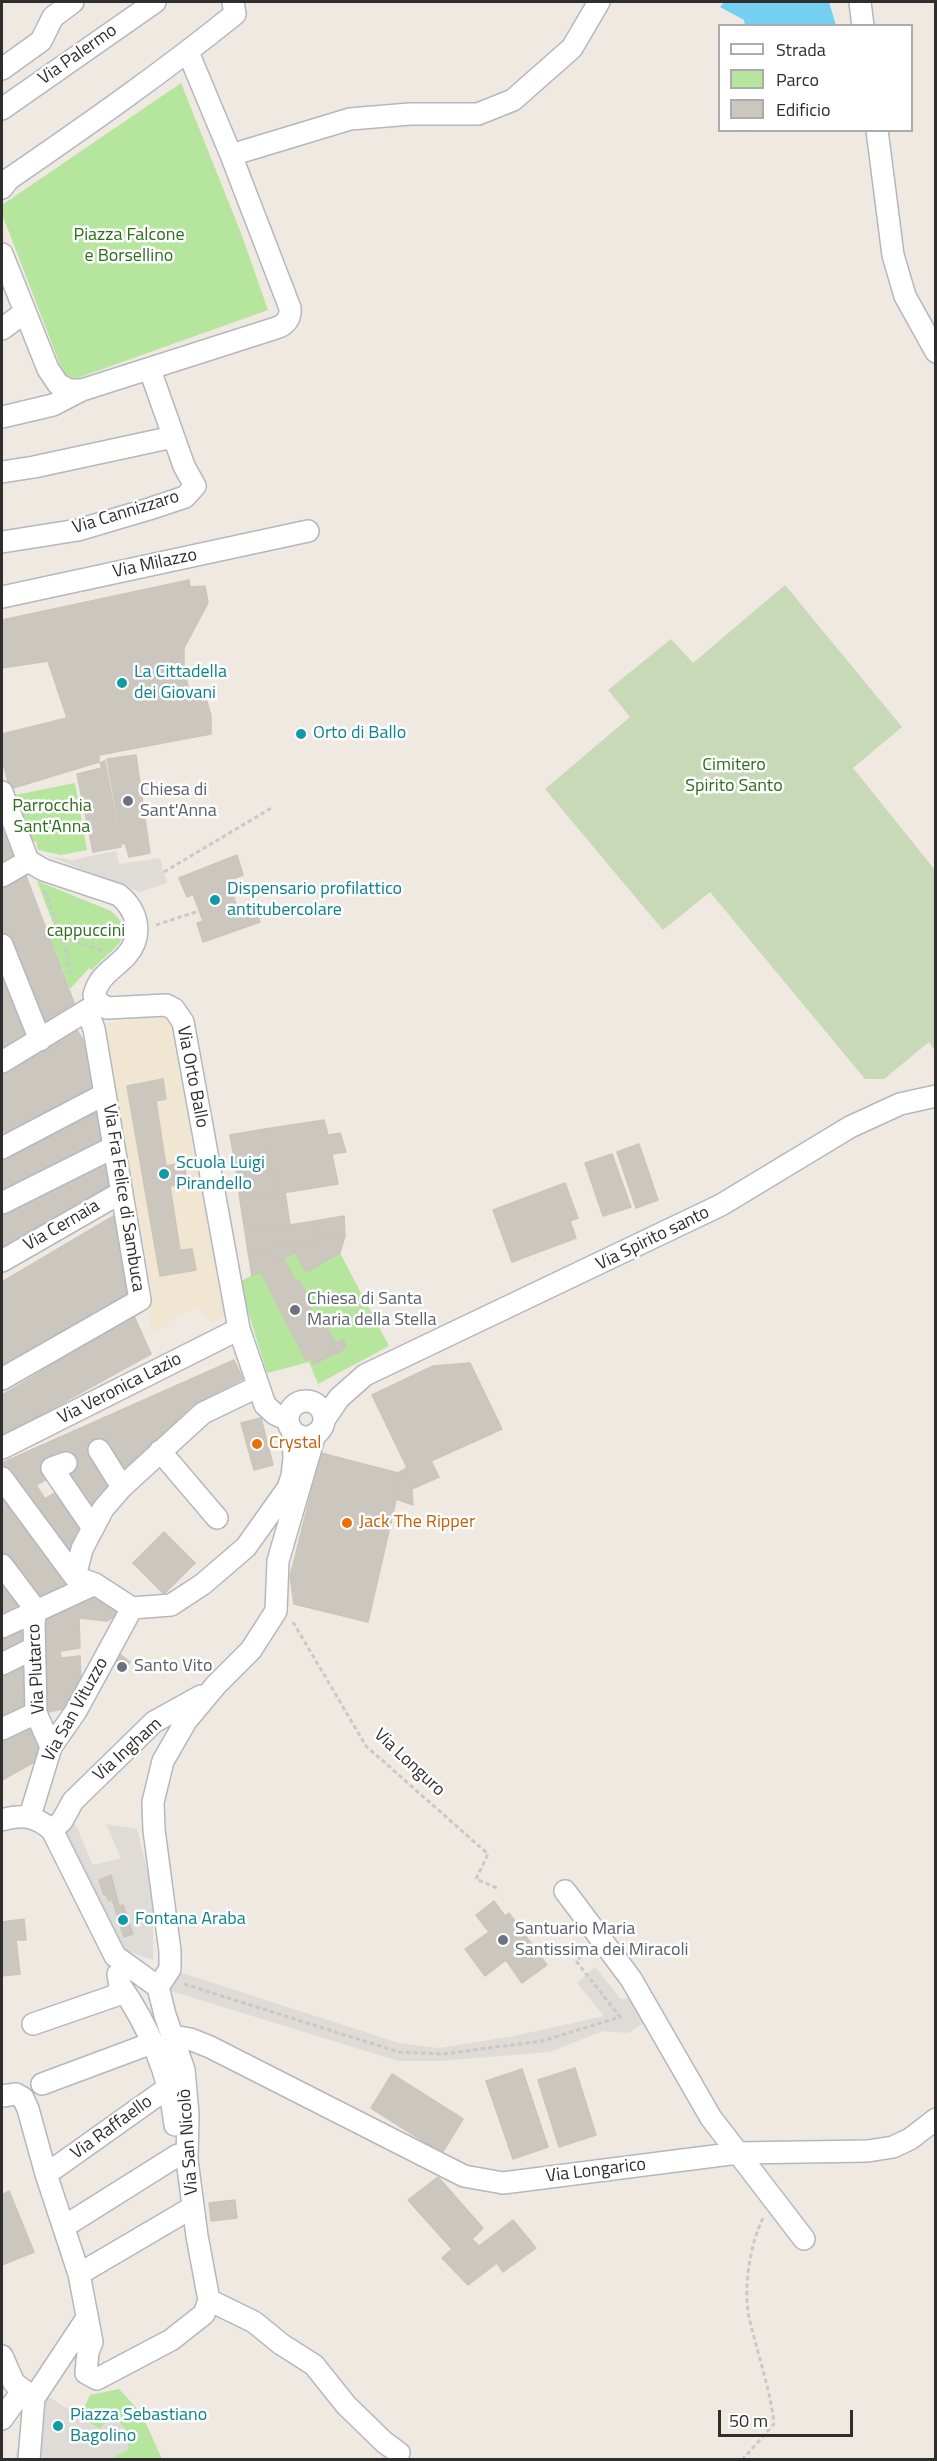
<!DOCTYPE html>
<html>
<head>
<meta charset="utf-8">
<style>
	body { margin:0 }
	#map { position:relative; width:937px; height:2461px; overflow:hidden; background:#efe9e1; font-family:"Titillium Web",sans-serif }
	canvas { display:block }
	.frame { position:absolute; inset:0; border:3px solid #2e2e2e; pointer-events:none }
	.legend { position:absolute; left:718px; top:24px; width:195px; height:108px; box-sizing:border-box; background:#fff; border:2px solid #ababab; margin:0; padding:8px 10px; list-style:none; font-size:18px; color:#2e2e2e }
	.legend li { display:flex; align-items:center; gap:12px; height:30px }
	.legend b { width:30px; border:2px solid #ababab }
	.scale { position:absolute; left:718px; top:2410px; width:135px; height:27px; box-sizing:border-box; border:3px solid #2e2e2e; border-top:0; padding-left:8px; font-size:18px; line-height:21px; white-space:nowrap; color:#2e2e2e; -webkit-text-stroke:4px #fff; paint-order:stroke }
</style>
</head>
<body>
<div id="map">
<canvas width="937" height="2461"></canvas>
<div class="frame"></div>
<ul class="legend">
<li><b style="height:8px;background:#fff"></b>Strada</li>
<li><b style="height:16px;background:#b6e59e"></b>Parco</li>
<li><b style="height:16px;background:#cbc7bf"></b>Edificio</li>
</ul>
<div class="scale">50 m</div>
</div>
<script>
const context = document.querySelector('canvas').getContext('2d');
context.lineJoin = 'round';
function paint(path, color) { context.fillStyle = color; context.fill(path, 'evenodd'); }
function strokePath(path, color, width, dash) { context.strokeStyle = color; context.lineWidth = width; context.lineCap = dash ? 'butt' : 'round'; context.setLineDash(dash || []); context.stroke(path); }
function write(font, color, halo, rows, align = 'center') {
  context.font = font + ' "Titillium Web",sans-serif'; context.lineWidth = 5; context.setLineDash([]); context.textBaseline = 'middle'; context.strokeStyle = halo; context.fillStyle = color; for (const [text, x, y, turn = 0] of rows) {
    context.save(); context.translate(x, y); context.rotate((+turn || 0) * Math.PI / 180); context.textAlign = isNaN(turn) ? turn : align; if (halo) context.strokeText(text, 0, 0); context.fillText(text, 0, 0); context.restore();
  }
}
paint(new Path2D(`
	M 153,1014 L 163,1017 L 171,1027 L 225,1315 L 211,1322 L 196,1306 L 152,1334 L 147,1307 L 153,1299 L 105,1024 Z`), '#f0e6d1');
paint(new Path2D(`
	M 181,83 L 241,233 L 268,310 L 72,380 L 64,375 L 2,214 L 2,205 Z
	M 75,783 L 87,850 L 61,855 L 38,850 L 36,841 L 28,844 L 15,795 Z
	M 37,881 L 111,911 C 142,937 109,950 92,970 L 89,968 L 70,989 L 49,935 L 56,931 Z
	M 295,1252 L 306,1272 L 340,1253 L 389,1346 L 318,1384 L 309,1362 L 267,1373 L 239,1282 L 260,1271 L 306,1360 L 311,1358 L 315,1363 L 337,1352 L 339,1354 L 346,1345 L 343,1339 L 335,1343 L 326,1326 L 321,1329 L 303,1294 L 305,1292 L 299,1280 L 295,1281 L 284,1259 Z
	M 119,2389 L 141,2413 L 162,2459 L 110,2459 L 128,2449 L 80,2416 L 90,2395 Z`), '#b6e59e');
paint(new Path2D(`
	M 785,585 L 902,727 L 853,768 L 935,870 L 935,1051 L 929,1042 L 884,1079 L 865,1079 L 710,892 L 663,930 L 545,789 L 630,717 L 608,690 L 671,639 L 693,663 Z`), '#c8d9b8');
paint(new Path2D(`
	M 116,851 L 119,864 L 160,858 L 167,883 L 140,892 L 48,856 L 72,860 Z
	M 71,1814 L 93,1865 L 121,1858 L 106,1824 L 137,1829 L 153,1894 L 153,1960 L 123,1950 L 60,1830 Z
	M 595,1967 L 621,1999 L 634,1998 L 647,2021 L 628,2033 L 603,2031 L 550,2052 L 440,2061 L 398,2061 L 158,1987 L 170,1969 L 399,2043 L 438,2048 L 514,2036 L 604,2016 L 577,1983 Z
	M 28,2398 L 51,2398 L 99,2429 L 107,2421 L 119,2422 L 129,2433 L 128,2449 L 110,2459 L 15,2460 Z`), '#dfdcd8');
paint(new Path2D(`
	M 724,2 L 829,2 L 836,25 L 745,25 L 744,20 L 720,7 Z`), '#75cff0');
const building = new Path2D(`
	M 189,580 L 190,587 L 205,586 L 208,603 L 184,648 L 184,668 L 191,700 L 206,698 L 211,716 L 211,734 L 99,755 L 99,762 L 10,789 L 2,759 L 2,734 L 67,718 L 48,661 L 2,668 L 2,620 Z
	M 136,755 L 150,853 L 129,857 L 125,843 L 122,844 L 107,759 Z
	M 105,761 L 121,847 L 93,852 L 77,774 L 102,768 L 100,763 Z
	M 6,822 L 20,858 L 2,868 L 2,823 Z
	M 237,855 L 243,875 L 228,881 L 237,907 L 253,903 L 260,922 L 203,942 L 197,923 L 203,921 L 193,894 L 187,897 L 179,878 Z
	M 26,876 L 76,1008 L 39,1030 L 2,934 L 2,888 Z
	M 2,958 L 31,1035 L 2,1052 Z
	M 76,1029 L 88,1048 L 94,1094 L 8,1138 L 4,1131 L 2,1133 L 2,1071 Z
	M 163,1079 L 166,1099 L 156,1101 L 166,1166 L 184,1163 L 187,1183 L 170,1186 L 180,1250 L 192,1249 L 196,1270 L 160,1276 L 127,1086 Z
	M 99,1104 L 104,1147 L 2,1199 L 2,1154 Z
	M 324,1120 L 328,1135 L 340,1133 L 346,1152 L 332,1154 L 338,1184 L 276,1194 L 269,1150 L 264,1151 L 263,1142 L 267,1141 L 265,1129 Z
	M 265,1129 L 267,1141 L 263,1142 L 264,1151 L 269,1150 L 272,1163 L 236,1169 L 230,1135 Z
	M 639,1144 L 658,1200 L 636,1208 L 617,1152 Z
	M 612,1154 L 631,1207 L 603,1216 L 585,1163 Z
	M 106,1160 L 112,1185 L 2,1248 L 2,1213 Z
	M 272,1163 L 276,1194 L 240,1200 L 236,1169 Z
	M 565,1183 L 578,1218 L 570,1221 L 576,1238 L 512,1262 L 493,1210 Z
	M 285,1192 L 290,1225 L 245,1232 L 240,1200 Z
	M 117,1214 L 130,1294 L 2,1371 L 2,1282 Z
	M 344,1216 L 345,1236 L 317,1240 L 315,1221 Z
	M 315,1221 L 317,1240 L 248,1252 L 245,1232 Z
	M 345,1236 L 340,1253 L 306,1272 L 295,1252 L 252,1276 L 248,1252 Z
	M 284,1259 L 295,1281 L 299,1280 L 306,1292 L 303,1294 L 321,1329 L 326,1326 L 335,1343 L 333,1344 L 337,1352 L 314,1364 L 311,1358 L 306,1360 L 260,1271 Z
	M 134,1316 L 151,1354 L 2,1436 L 2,1395 Z
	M 343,1339 L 346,1346 L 338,1354 L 333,1344 Z
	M 234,1360 L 243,1379 L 194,1404 L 122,1473 L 103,1440 L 88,1446 L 109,1487 L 87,1513 L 60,1473 L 78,1468 L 73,1453 L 44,1465 L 51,1477 L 36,1485 L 45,1499 L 61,1489 L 85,1523 L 69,1559 L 2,1463 Z
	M 470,1363 L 502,1429 L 431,1461 L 439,1477 L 412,1489 L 411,1476 L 372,1395 L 433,1366 Z
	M 261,1418 L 273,1465 L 254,1470 L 241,1423 Z
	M 321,1453 L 402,1474 L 368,1622 L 294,1604 L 290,1577 Z
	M 407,1468 L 411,1476 L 413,1505 L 396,1499 L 402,1474 L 398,1473 Z
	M 2,1486 L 73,1584 L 39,1600 L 2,1550 Z
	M 164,1532 L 195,1563 L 164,1594 L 133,1563 Z
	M 2,1577 L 24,1608 L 2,1619 Z
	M 106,1593 L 124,1610 L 107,1621 L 79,1618 L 80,1648 L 60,1651 L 61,1658 L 80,1656 L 81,1688 L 75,1707 L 42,1713 L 41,1622 Z
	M 27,1628 L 28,1649 L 2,1661 L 2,1640 Z
	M 117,1652 L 130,1662 L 123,1672 L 110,1661 Z
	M 27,1661 L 33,1707 L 2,1723 L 2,1673 Z
	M 30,1722 L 45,1756 L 2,1780 L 2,1736 Z
	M 111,1875 L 119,1906 L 123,1905 L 133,1934 L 124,1937 L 112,1899 L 109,1901 L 106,1895 L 104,1895 L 99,1880 Z
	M 494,1901 L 505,1916 L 509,1913 L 547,1965 L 522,1983 L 506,1960 L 485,1976 L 465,1949 L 489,1932 L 476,1915 Z
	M 24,1919 L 26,1940 L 16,1940 L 20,1974 L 2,1976 L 2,1922 Z
	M 575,2068 L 596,2135 L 559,2147 L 538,2080 Z
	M 522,2069 L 548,2147 L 513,2159 L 486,2081 Z
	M 392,2074 L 463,2119 L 442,2153 L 371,2108 Z
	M 438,2177 L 483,2228 L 472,2239 L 479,2246 L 513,2220 L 536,2248 L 503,2272 L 497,2263 L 468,2285 L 442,2258 L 452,2249 L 408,2200 Z
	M 9,2191 L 34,2252 L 2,2265 L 2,2195 Z
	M 235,2200 L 237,2218 L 211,2221 L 209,2203 Z`);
paint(building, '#cbc7bf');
strokePath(building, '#cbc5ba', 1.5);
const minor = new Path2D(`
	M 860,2 L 863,26
	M 2,69 L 41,41 L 53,17 L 73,2
	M 2,109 L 155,2
	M 877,130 L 893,255 L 905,296 L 936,352
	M 231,155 L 350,119 L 410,114 L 478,114 L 513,100 L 572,48 L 599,2
	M 2,188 L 9,179 C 86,126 162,73 235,14 L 233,2
	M 2,254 L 48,369 L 58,384 L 69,390 L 82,390 L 276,328 C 286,325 291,318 290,308 L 231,155 L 188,52
	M 2,329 L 25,312
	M 2,417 L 53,405 L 82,390
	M 2,472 L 34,467 L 173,437
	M 2,542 L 78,530 L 149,509 L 185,497 L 195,486 L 184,466 L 150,370
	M 2,597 L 308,531
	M 2,792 L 28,861
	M 28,861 L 44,870 L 119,895 C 138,911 144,936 126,956 C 113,970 99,975 94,995 L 99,1003 L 107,1008 L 166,1005 L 174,1009 L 183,1022 L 239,1329 L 265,1405 L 275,1414 L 288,1420
	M 2,876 L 28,861
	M 2,945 L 40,1040
	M 2,1062 L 99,1003
	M 2,1148 L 105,1094
	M 2,1203 L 114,1147
	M 2,1261 L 122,1192
	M 2,1379 L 140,1300 L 94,1029 L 87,1010
	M288 1419a18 18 0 1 1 36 0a18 18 0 1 1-36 0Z
	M 324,1420 L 339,1398 L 365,1375 L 721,1205 L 850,1127 L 900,1104 L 936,1096
	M 2,1448 L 239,1329
	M 99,1450 L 122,1487
	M 160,1451 L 217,1518
	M 66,1463 L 52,1468 L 93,1528
	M 2,1478 L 75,1577
	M 2,1565 L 36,1610 L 34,1623 L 36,1713 L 51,1747
	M 75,1577 L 95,1584 L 132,1608 L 171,1605 L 203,1584 L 246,1547 L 288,1488 L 292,1476 L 294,1459 L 293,1431
	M 75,1577 L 82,1549 L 103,1509 L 122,1487 L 203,1413 L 257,1387
	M 2,1627 L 95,1584
	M 2,1664 L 34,1648
	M 2,1729 L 36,1713
	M 30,1816 L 51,1747 L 76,1711 L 132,1608
	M 2,1820 C 23,1814 35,1816 52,1830 L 115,1956 L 158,1987
	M 52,1830 L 62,1821 L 73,1801 L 154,1722 L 201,1696
	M 120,1985 C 148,2025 170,2075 175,2125
	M 158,1987 L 170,1969 L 170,1951 L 154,1830 L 153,1802 L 163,1761 L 186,1721 L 216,1685 L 251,1650 L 276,1611 L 278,1561 L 315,1434
	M 33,2024 L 117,1995 L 120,1985 L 118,1974
	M 173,2036 L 190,2039 L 210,2047 L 464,2176 L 503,2183 L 738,2153 L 711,2118 L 631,1979 L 565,1891
	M 42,2084 L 152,2043
	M 2,2096 L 16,2094 L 23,2098 L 28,2109 L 46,2174 L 79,2274 L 92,2342 L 88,2352 L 86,2373 L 97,2379 L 171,2340 L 204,2314 L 209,2300 L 197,2236 L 187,2160 L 188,2114 L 184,2070 L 165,2015 L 158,1987
	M 738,2153 L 868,2151 L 893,2147 L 910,2139 L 936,2119
	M 738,2153 L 804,2239
	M 55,2168 L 169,2087
	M 65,2226 L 178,2155
	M 79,2274 L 193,2207
	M 209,2300 L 254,2322 L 281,2344 L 314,2365 L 346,2405 L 384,2442 L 399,2453
	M 2,2356 L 14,2383 L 34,2398
	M 2,2419 L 23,2390
	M 29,2460 L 34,2398 L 87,2318`);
strokePath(minor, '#b4b7c1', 24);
strokePath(new Path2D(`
	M 164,872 L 273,807
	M 45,891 L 62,936 L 72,976
	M 156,925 L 199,911
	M 62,936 L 103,951
	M 293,1622 L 366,1746 L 488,1854 L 476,1879 L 497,1888
	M 184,1984 L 399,2052 L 443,2054 L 542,2041 L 620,2017 L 576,1961 L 586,1952
	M 742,2460 L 774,2424 C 770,2387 757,2353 749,2317 C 743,2287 750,2245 763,2218`), '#c9c9c9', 3, [4.5, 3]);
strokePath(minor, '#fff', 21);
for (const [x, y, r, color] of [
	[122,683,6,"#0f9aa8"],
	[301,734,6,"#0f9aa8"],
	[128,801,6,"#6b7280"],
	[215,900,6,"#0f9aa8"],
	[164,1174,6,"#0f9aa8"],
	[295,1310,6,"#6b7280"],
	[257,1444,6,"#e8710a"],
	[347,1523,6,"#e8710a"],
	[122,1667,6,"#6b7280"],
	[123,1920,6,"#0f9aa8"],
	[503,1940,6,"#6b7280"],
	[58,2426,6,"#0f9aa8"]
]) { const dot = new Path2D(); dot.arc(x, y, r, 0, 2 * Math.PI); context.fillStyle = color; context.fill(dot); strokePath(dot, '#fff', 2); }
write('18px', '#2e2e2e', '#fff', [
	["Via Palermo",78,55,-35],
	["Via Cannizzaro",126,513,-17],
	["Via Milazzo",155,564,-12],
	["Via Orto Ballo",192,1077,79],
	["Via Fra Felice di Sambuca",123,1198,81],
	["Via Cernaia",62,1226,-30],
	["Via Spirito santo",653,1239,-26],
	["Via Veronica Lazio",120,1389,-27],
	["Via Plutarco",37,1669,-93],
	["Via San Vituzzo",76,1710,-61],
	["Via Ingham",128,1750,-42],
	["Via Longuro",409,1763,43],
	["Via Raffaello",112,2128,-36],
	["Via San Nicolò",189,2142,-94],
	["Via Longarico",596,2171,-7]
]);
write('18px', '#2c6e1b', '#fff', [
	["Piazza Falcone",129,236],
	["e Borsellino",129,257],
	["Cimitero",734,766],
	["Spirito Santo",734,787],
	["Parrocchia",52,807],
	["Sant'Anna",52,828],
	["cappuccini",86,932]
]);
write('18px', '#0d838f', '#fff', [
	["La Cittadella",134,673],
	["dei Giovani",134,694],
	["Orto di Ballo",313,734],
	["Dispensario profilattico",227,890],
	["antitubercolare",227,911],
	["Scuola Luigi",176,1164],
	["Pirandello",176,1185],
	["Fontana Araba",135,1920],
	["Piazza Sebastiano",70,2416],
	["Bagolino",70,2437]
], 'left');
write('18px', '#5b616d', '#fff', [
	["Chiesa di",140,791],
	["Sant'Anna",140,812],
	["Chiesa di Santa",307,1300],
	["Maria della Stella",307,1321],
	["Santo Vito",134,1667],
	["Santuario Maria",515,1930],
	["Santissima dei Miracoli",515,1951]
], 'left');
write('18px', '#c56008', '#fff', [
	["Crystal",269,1444],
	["Jack The Ripper",359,1523]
], 'left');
</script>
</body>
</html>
